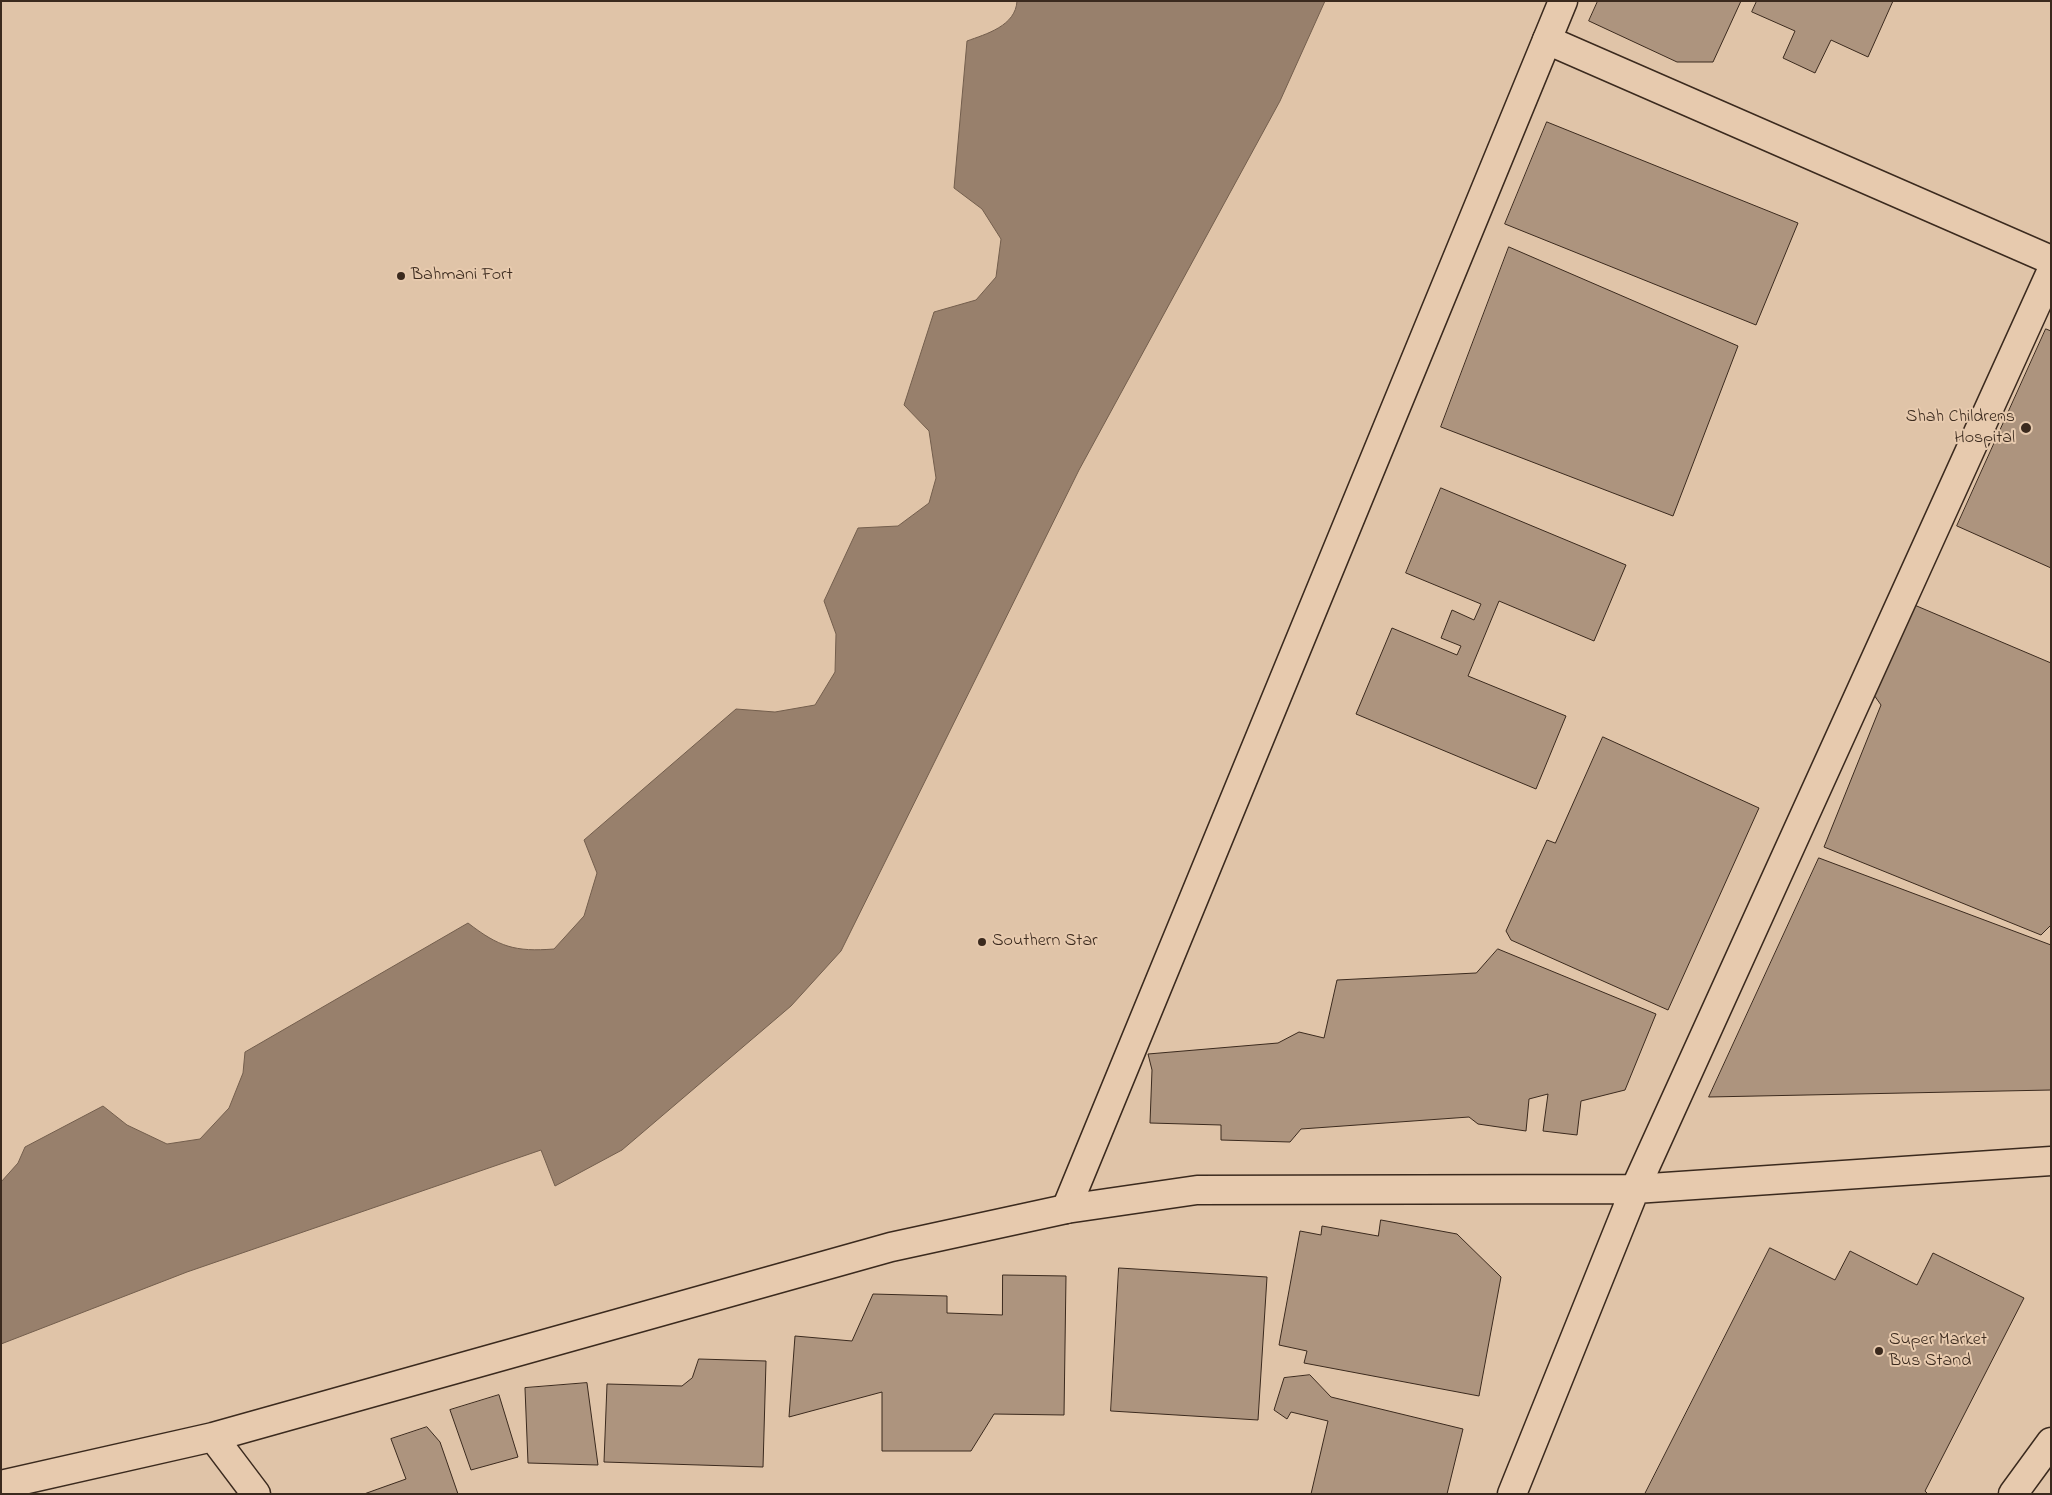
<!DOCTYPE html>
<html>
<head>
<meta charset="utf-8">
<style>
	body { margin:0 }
	#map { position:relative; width:2052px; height:1495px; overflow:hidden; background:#e0c4a8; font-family:"Indie Flower",sans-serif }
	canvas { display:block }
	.frame { position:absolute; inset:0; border:2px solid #3b2a1e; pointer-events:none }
</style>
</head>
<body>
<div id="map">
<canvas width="2052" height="1495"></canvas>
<div class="frame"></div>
</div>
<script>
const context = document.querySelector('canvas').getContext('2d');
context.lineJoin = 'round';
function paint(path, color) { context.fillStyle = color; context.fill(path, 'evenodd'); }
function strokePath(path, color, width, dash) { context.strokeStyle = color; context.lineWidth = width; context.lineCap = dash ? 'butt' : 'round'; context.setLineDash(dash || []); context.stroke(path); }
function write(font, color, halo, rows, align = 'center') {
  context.font = font + ' "Indie Flower",sans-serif'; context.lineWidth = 4; context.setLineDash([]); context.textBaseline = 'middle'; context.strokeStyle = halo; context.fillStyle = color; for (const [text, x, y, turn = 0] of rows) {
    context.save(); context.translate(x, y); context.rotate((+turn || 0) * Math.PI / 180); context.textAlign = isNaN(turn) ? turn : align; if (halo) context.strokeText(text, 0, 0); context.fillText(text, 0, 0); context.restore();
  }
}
const water = new Path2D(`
	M 1017,1 L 1325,1 L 1280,101 L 1079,470 L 841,951 L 791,1006 L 622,1150 L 555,1186 L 541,1150 L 187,1272 L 1,1344 L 1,1182 L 18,1163 L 25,1147 L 103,1106 L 127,1125 L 167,1144 L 200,1139 L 229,1108 L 243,1073 L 245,1052 L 468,923 C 499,947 515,952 554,949 L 584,916 L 597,873 L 584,840 L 736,709 L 775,712 L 815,705 L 835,672 L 836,634 L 824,601 L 858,528 L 898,526 L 929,503 L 936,478 L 929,431 L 904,405 L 934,312 L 976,300 L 996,277 L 1001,239 L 982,209 L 954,188 L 967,41 C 986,34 1016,26 1017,1 Z`);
paint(water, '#98806c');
strokePath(water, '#735e4d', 1);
const building = new Path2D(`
	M 1598,1 L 1741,1 L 1713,62 L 1677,62 L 1589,21 Z
	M 1757,1 L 1893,1 L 1868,57 L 1831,40 L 1815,73 L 1783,58 L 1795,31 L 1752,12 Z
	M 1547,122 L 1798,223 L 1756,325 L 1505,224 Z
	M 1509,247 L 1738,346 L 1673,516 L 1441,427 Z
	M 2046,329 L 2051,331 L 2051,568 L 1957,526 Z
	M 1441,488 L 1626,565 L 1594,641 L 1499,601 L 1468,676 L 1566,716 L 1536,789 L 1356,714 L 1392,628 L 1457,655 L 1461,646 L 1441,638 L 1452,610 L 1474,620 L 1481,604 L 1406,573 Z
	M 1912,604 L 2051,663 L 2051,925 L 2041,935 L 1824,847 L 1881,705 L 1874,695 Z
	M 1603,737 L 1759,808 L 1668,1010 L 1511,940 L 1506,931 L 1547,840 L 1555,843 Z
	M 1819,858 L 2051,945 L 2051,1090 L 1709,1097 Z
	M 1498,949 L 1656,1014 L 1625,1090 L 1581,1101 L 1577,1135 L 1543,1131 L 1548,1094 L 1529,1099 L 1526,1131 L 1478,1124 L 1469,1117 L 1301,1129 L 1290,1142 L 1221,1140 L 1221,1125 L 1150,1123 L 1152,1070 L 1148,1054 L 1278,1043 L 1299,1032 L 1324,1038 L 1337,980 L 1476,973 Z
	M 1381,1220 L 1457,1234 L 1501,1277 L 1479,1396 L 1304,1363 L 1307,1351 L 1279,1345 L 1300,1231 L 1321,1235 L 1322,1226 L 1378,1236 Z
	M 1770,1248 L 1835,1280 L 1850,1251 L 1917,1285 L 1933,1253 L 2024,1298 L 1925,1491 L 1928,1494 L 1645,1494 Z
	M 1119,1268 L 1267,1277 L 1258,1420 L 1111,1411 Z
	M 1003,1275 L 1066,1276 L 1064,1415 L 994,1414 L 971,1451 L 882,1451 L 882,1392 L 789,1417 L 795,1336 L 852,1341 L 873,1294 L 947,1296 L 947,1313 L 1002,1315 Z
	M 699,1359 L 766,1361 L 763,1467 L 604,1462 L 607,1384 L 682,1386 L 692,1378 Z
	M 1310,1375 L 1331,1397 L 1463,1429 L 1447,1494 L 1311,1494 L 1328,1421 L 1291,1412 L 1287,1419 L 1274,1410 L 1284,1378 Z
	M 587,1383 L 598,1465 L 528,1463 L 525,1388 Z
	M 499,1395 L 518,1457 L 471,1470 L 450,1410 Z
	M 427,1427 L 440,1442 L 458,1494 L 364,1494 L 406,1479 L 391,1439 Z`);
paint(building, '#ad947e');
strokePath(building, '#3b2a1e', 1);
const minor = new Path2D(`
	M 1547,40 L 2051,260
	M 1635,1189 L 2051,272
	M 2013,1494 L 2051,1442`);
const tertiary = new Path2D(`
	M 1066,1209 L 1563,1`);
const secondary = new Path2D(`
	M 213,1437 L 256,1494
	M 1,1485 L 213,1437 L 891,1247 L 1066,1209 L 1197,1190 L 1635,1189 L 2051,1161
	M 1512,1494 L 1635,1189`);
strokePath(minor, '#3b2a1e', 31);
strokePath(tertiary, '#3b2a1e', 31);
strokePath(secondary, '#3b2a1e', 31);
strokePath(minor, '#e7caae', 28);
strokePath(tertiary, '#e7caae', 28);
strokePath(secondary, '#e7caae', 28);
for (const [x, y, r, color] of [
	[401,276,5,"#3b2a1e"],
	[2026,428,6,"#3b2a1e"],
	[982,942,5,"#3b2a1e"],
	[1879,1351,5,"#3b2a1e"]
]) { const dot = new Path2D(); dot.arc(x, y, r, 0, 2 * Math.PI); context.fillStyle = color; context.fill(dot); strokePath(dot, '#e7caae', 2); }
write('18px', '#3b2a1e', '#e7caae', [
	["Bahmani Fort",411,276],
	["Shah Childrens",2015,418,"right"],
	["Hospital",2015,439,"right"],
	["Southern Star",992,942],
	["Super Market",1889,1341],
	["Bus Stand",1889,1362]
], 'left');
</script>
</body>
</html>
